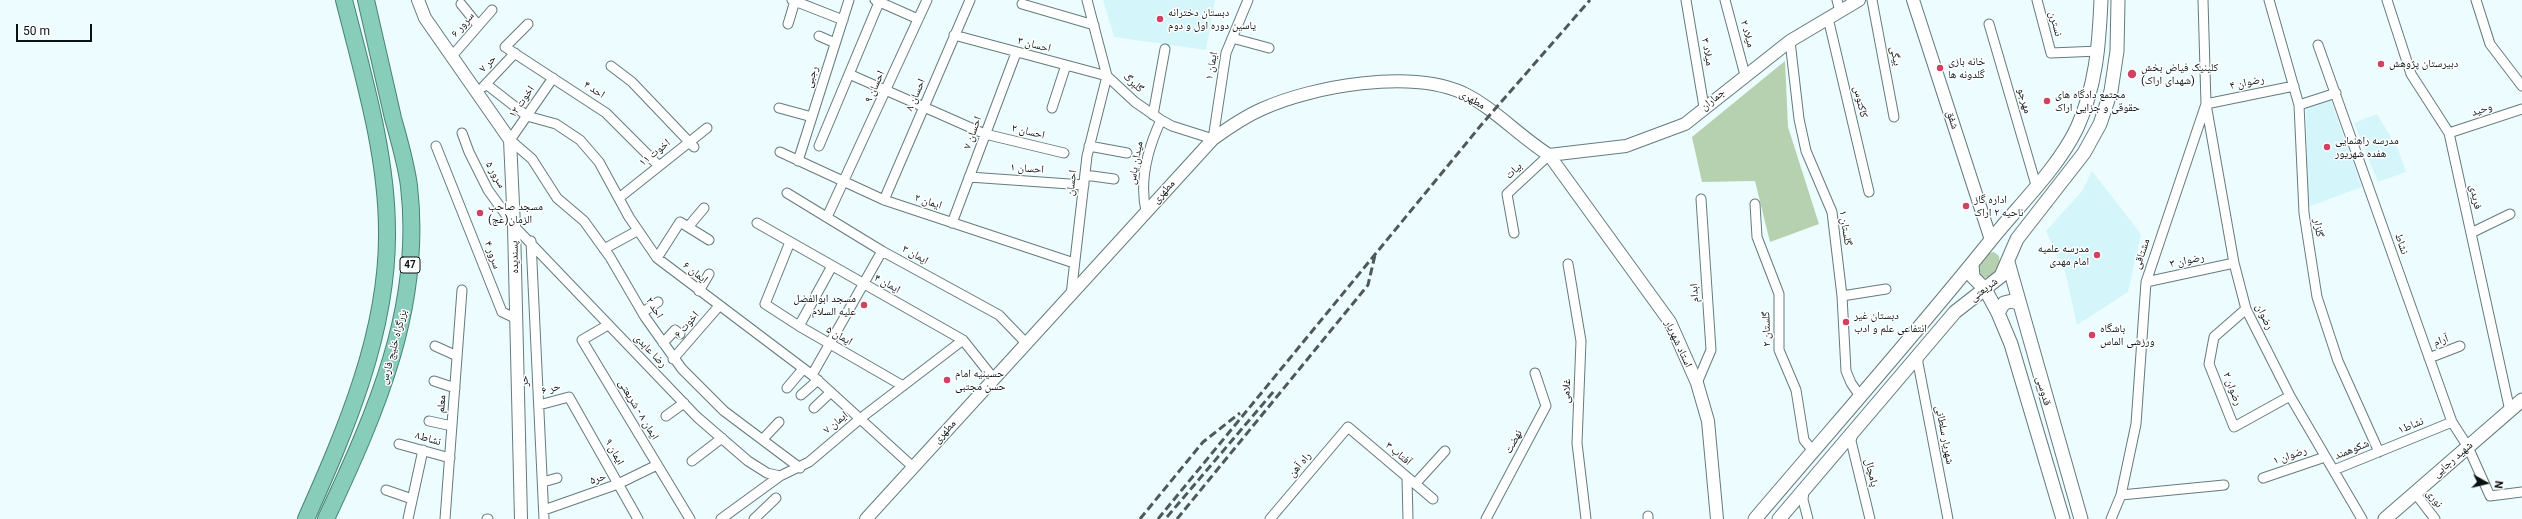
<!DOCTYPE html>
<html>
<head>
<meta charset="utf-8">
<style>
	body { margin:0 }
	#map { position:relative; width:2522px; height:519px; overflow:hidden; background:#edfcfe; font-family:Roboto,sans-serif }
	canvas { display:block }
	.north { position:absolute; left:2466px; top:463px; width:40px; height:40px; -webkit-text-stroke:3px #fff; paint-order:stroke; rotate:98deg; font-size:11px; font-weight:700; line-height:16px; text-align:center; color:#0a1213 }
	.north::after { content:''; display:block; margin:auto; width:14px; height:18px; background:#0a1213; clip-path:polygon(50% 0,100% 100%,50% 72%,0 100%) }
	.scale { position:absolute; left:16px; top:24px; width:76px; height:18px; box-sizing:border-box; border:2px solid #0a1213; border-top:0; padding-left:5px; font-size:12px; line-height:14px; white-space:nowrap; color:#0a1213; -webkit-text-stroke:3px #fff; paint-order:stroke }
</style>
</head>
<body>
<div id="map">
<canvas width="2522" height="519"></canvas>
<div class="north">N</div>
<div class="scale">50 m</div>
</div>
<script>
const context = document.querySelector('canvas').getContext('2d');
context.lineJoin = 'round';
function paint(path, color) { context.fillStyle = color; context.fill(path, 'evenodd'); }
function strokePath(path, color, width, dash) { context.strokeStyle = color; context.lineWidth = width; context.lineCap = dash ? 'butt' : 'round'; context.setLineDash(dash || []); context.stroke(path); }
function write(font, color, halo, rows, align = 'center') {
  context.font = font + ' Roboto,"Noto Naskh Arabic",sans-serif'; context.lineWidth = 3; context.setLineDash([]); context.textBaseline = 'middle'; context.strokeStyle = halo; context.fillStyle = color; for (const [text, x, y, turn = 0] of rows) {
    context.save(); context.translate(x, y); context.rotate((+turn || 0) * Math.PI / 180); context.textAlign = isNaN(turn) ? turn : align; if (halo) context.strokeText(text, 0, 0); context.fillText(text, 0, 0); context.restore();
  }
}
paint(new Path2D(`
	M 1103,0 L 1215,0 L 1206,50 L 1114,37 Z
	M 2329,99 L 2331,101 L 2362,187 L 2308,207 L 2306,108 Z
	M 2377,114 L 2398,149 L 2406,172 L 2378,182 L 2354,123 Z
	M 2092,171 L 2141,234 L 2128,292 L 2077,325 L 2066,275 L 2046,231 L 2082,191 Z`), '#d4f6fb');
paint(new Path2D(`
	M 1785,61 L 1788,127 L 1819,224 L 1770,242 L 1755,181 L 1702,182 L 1692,137 Z
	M 1994,252 L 1999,256 L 2000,266 L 1991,277 L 1982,278 L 1979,275 L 1978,266 L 1989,253 Z`), '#b5d1af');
const minor = new Path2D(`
	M 792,0 L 843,20
	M 875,0 L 918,19
	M 1087,0 L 1107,76 L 1135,102 L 1161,120 L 1172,126 L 1213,139 L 1226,53 L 1248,0
	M 1686,0 L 1704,107
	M 1725,0 L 1745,75
	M 1837,0 L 1840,11
	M 1872,0 L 1894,117
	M 2037,0 L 2051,53 L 2099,51
	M 2269,0 L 2299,105 L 2304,213 L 2317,297 L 2338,361 L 2379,452
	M 2387,0 L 2411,74 L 2449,133 L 2510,411
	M 2476,0 L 2490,44 L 2522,86
	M 461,4 L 478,25
	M 1022,4 L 1094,25
	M 1828,18 L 1869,192
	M 528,24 L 505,47 L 606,113 L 659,166
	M 788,24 L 795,1
	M 1989,24 L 2036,185
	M 954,35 L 1107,76 L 1087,156 L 1071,295
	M 819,36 L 835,43
	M 1232,38 L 1269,48
	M 1790,41 L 1799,119 L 1806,151 L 1832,212 L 1842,296 L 1846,371 L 1851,383 L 1860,396
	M 2318,45 L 2452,422 L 2468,447 L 2490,496 L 2522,492
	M 452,56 L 492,10
	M 611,66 L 632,82 L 694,147
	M 849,74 L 985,134 L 1064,153
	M 553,78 L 510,140 L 532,159 L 557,198 L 584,221 L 610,257 L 645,317 L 682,369 L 724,411 L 800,468
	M 486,84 L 527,116 L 556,124 L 580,140 L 599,162 L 629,217 L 657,258 L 812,375 L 913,467
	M 2294,86 L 2206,104 L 2234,263 L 2246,309 L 2290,396 L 2362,519
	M 483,87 L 515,53
	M 2299,105 L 2336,93
	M 779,108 L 812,117
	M 1052,108 L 1066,65
	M 1153,115 L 1165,49
	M 462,133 L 469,152 L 488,190 L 514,226 L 697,417 L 748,461 L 767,473 L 780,476
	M 2449,133 L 2522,109
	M 436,146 L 502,312 L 517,319
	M 819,146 L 880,0
	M 1089,146 L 1127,153
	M 780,152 L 884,200 L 1074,263
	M 798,161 L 849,0
	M 1085,175 L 1114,179
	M 969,177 L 1084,185
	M 787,193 L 882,251 L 999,315 L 1026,343
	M 619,198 L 707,128
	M 884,200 L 970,0
	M 1755,204 L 1757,237 L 1779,294 L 1779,350 L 1796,390 L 1804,440 L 1813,451
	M 1146,211 C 1139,180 1148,148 1161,120
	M 827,217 L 927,0
	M 757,223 L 963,340 L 994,379
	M 952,223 L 1016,53
	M 688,227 L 704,208
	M 1514,233 L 1507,194 L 1549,155
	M 2471,233 L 2510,214
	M 531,241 L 544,519
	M 790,242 L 765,304 L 799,326 L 903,386
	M 604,249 L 637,231
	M 657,258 L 680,222 L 709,240
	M 1568,264 L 1581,341 L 1577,443 L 1586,519
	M 2146,282 L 2234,263
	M 699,291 L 709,274
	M 1842,296 L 1886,289
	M 2246,309 L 2214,337 L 2209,364 L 2234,427 L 2290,396
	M 643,312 L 658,302
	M 608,325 L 582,340 L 690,519
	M 799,326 L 832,266
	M 663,343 L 675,330 L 680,334
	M 435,346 L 457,356
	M 1918,355 L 1918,363 L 1948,519
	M 2429,358 L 2460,346
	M 673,359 L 719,306
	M 812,375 L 882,251
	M 434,381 L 455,388
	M 1697,383 L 1711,350 L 1701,199
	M 787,388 L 803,369
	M 801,395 L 818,380
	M 539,405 L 569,397 L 638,519
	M 814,408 L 831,392
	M 666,416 L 684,403
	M 429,421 L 452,426
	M 1853,433 L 1851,441 L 1870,519
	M 763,439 L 779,422
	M 399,444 L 450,458
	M 692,461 L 722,438
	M 2334,470 L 2452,422
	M 1407,478 L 1408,519
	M 2263,478 L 2325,457
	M 543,482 L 557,478
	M 1415,484 L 1445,451
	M 1804,489 L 1803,500 L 1808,519
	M 386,490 L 412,499
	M 2415,493 L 2435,519
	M 2121,495 L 2224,485
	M 544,510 L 618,484 L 657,465
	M 1648,516 L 1648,519
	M 408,519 L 423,450
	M 445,519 L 462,290
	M 487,519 L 488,519
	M 721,519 L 780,476 L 809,462 L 861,418 L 963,340
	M 754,519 L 776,498
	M 1270,519 L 1348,427 L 1433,499
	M 1486,519 L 1546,406 L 1535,373
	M 2111,519 L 2121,495 L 2136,424 L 2146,282 L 2206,104 L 2203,0`);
const tertiary = new Path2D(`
	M 418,0 L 425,18 L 510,140 L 514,226 L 521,519
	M 1913,0 L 1991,240
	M 1549,155 L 1626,146 L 1685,124 L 1790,41 L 1859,0
	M 866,519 L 1213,139 C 1228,128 1244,117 1262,109 C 1313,86 1410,69 1463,93 C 1494,108 1519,136 1549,155 L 1670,322 L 1697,383 L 1708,421 L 1717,519`);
const secondary = new Path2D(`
	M 2008,262 L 2081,519
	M 1972,265 L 1973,277 L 1985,289 L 1998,313 L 2011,344 L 2063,519
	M 1998,313 L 2004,303 L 2012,301 L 2018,303
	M 1755,519 C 1834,426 1915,335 1991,240 C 2019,205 2058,168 2077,128 C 2096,86 2099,46 2101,0
	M 1779,519 L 1955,312 L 2001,276 L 2017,239 L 2084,153 L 2100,124 L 2111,91 L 2117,51 L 2118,0
	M 2385,519 L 2522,400`);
const trunk = new Path2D(`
	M 306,519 C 346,429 388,332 387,232 C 387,154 363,75 344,0
	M 326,519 C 376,412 423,307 409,186 C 406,163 399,140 393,118 C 384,79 375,39 366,0`);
strokePath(minor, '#657b7d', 11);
strokePath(tertiary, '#657b7d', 14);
strokePath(secondary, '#657b7d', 15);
strokePath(trunk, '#488374', 18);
strokePath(minor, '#fff', 9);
strokePath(tertiary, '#fff', 12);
strokePath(secondary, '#fff', 13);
strokePath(trunk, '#88ccba', 16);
strokePath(new Path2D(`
	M 1167,517 L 1274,391
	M 1140,519 L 1203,442 L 1240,413
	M 1158,519 L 1482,124 L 1590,0
	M 1177,519 L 1368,285 L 1375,255`), '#4f595a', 3, [8, 4]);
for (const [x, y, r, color] of [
	[1160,19,4,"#d14160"],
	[2381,64,4,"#d14160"],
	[1940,68,4,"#d14160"],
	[2132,74,5,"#d14160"],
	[2047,101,4,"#d14160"],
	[2327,147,4,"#d14160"],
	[1966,206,4,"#d14160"],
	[480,213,4,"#d14160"],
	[2097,255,4,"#d14160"],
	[864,305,4,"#d14160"],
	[1846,322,4,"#d14160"],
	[2092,335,4,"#d14160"],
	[947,380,4,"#d14160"]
]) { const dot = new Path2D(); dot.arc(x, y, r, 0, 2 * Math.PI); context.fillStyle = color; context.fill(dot); strokePath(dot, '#fff', 1.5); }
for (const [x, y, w] of [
	[410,265,20]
]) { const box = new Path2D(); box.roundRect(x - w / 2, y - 8, w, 16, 3); context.fillStyle = '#fff'; context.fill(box); strokePath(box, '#0a1213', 1); }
write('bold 10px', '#0a1213', null, [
	["47",410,265]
]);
write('11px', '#0a1213', '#fff', [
	["دبستان دخترانه",1168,13],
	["یاسین دوره اول و دوم",1168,26],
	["خانه بازی",1948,62],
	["گلدونه ها",1948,75],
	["دبیرستان پژوهش",2389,64],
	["کلینیک فیاض بخش",2141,68],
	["(شهدای اراک)",2141,81],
	["مجتمع دادگاه های",2055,95],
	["حقوقی و جزایی اراک",2055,108],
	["مدرسه راهنمایی",2335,141],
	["هفده شهریور",2335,154],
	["اداره گاز",1974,200],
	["ناحیه ۲ اراک",1974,213],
	["مسجد صاحب",488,207],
	["الزمان(عج)",488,220],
	["مدرسه علمیه",2089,249,"right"],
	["امام مهدی",2089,262,"right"],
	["مسجد ابوالفضل",856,299,"right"],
	["علیه السلام",856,312,"right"],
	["دبستان غیر",1854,316],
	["انتفاعی علم و ادب",1854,329],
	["باشگاه",2100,329],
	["ورزشی الماس",2100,342],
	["حسینیه امام",955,374],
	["حسن مجتبی",955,387]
], 'left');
write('11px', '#0a1213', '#fff', [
	["نسترن",2055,24,75],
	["سرور ۶",463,25,-50],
	["میلاد ۲",1747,34,75],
	["احسان ۳",1034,45,14],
	["میلاد ۳",1707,52,80],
	["بیگی",1895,56,79],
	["حر ۷",488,64,-47],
	["ایمان ۱",1212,66,-80],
	["رجبی",812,77,-72],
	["گلبرگ",1133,83,43],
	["رضوان ۴",2247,83,-12],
	["احسان ۹",875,87,-66],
	["احد ۴",594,90,33],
	["احسان ۸",916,95,-67],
	["مطهری",1472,100,30],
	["جماران",1713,100,-39],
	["مهرجو",2024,101,74],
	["اخوت ۱۲",522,102,-55],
	["کاکتوس",1860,102,77],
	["وحید",2482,110,-18],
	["شفق",1952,120,72],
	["احسان ۲",1028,132,13],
	["احسان ۷",973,133,-70],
	["اخوت ۱۱",655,153,-39],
	["میدان یاس",1136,163,-80],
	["احسان ۱",1027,169,4],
	["بیات",1514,171,-43],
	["سرور ۵",495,175,60],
	["احسان",1072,183,-83],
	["مطهری",1164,192,-47],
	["فریدی",2475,197,78],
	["ایمان ۲",928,202,18],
	["گلستان ۱",1845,228,81],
	["گلزار",2318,228,81],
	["نشاط",2401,244,71],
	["مشتاقی",2142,254,-71],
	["سرور ۴",492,255,70],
	["ایمان ۳",915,255,29],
	["پسندیده",515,257,-91],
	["رضوان ۳",2187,261,-12],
	["ایمان ۶",695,273,38],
	["ایمان ۴",887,284,29],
	["شریعتی",1984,290,-37],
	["ابدام",1695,293,-94],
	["احد ۲",654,308,58],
	["رضوان",2264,317,64],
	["اخوت ۶",687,325,-49],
	["گلستان ۲",1767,329,-92],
	["ایمان ۵",839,336,30],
	["آرام",2441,341,-20],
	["استاد شهریار",1678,344,65],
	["بزرگراه خلیج فارس",394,347,-75],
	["رضا عابدی",650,351,46],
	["حر",525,381,-93],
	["حر ۶",551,389,-15],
	["رضوان ۲",2232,389,69],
	["غلامی",1567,391,-88],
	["قدوسی",2043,391,74],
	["معلم",442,404,-86],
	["ایمان ۸ - شریعتی",638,410,59],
	["ایمان ۷",836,423,-40],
	["نشاط۱",2411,426,-22],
	["مطهری",945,432,-47],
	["شهریار سلطانی",1944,435,79],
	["نشاط۸",428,439,16],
	["نهضت",1514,442,-62],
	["شکوهمند",2352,450,-22],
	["ایمان ۹",614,452,61],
	["آفتاب ۳",1398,454,40],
	["رضوان ۱",2290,456,-19],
	["شهید رجایی",2453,460,-41],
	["راه آهن",1300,465,-50],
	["پامچال",1871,473,77],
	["حر۵",598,479,-19],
	["نوری",2434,499,52]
]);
</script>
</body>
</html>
